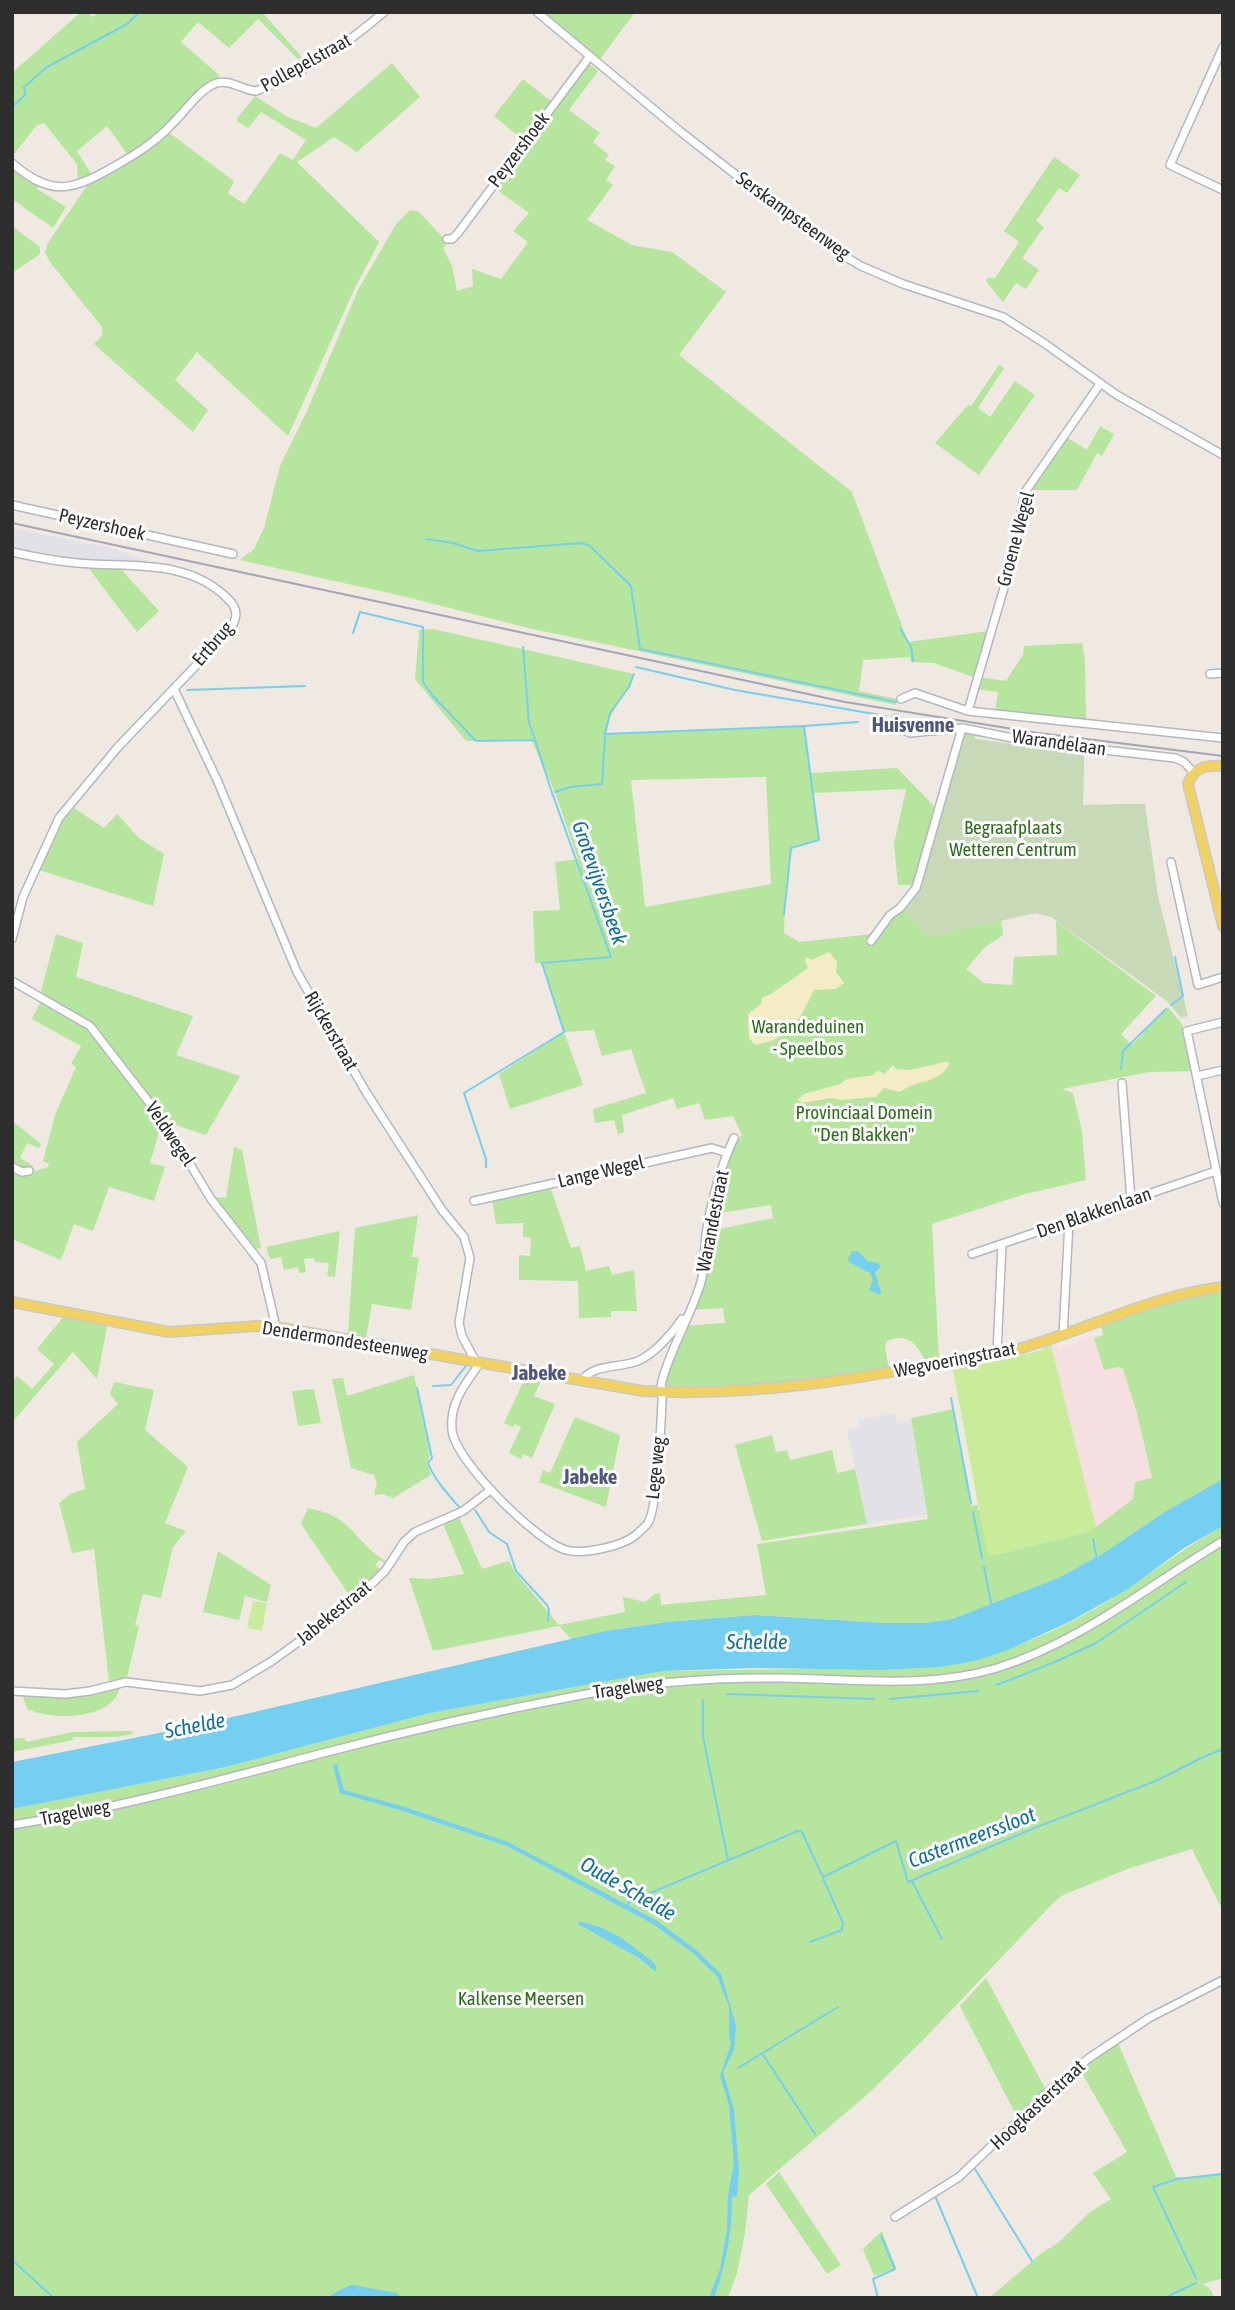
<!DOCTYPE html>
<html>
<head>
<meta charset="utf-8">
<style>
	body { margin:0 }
	#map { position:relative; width:1235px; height:2310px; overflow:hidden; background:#efe9e1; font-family:"Asap Condensed",sans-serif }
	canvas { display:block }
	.frame { position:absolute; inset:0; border:14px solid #2e2e2e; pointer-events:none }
</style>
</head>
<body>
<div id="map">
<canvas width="1235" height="2310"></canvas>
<div class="frame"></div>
</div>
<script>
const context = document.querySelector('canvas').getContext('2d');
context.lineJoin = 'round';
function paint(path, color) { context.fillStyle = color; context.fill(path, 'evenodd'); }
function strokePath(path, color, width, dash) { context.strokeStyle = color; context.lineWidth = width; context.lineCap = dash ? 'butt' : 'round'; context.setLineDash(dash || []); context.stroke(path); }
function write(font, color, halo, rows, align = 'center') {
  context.font = font + ' "Asap Condensed",sans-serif'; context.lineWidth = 6; context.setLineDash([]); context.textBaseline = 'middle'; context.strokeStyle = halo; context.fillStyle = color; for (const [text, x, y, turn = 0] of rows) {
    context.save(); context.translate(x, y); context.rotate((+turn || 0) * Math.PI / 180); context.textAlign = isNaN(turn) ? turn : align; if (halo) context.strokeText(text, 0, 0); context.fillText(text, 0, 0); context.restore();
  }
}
paint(new Path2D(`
	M 12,528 L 115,549 L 146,560 L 145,562 L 84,559 L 12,549 Z
	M 895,1413 L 897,1424 L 912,1421 L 927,1514 L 867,1524 L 847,1430 L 860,1427 L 858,1420 Z`), '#e3e1e8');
paint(new Path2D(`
	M 1091,1335 L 1092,1339 L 1094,1338 L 1099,1352 L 1123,1369 L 1137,1413 L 1152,1479 L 1133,1499 L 1096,1527 L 1051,1345 L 1056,1342 L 1059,1350 Z`), '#f5dfe0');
paint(new Path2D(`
	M 81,12 L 88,12 L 92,17 L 99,12 L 262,12 L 307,63 L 304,65 L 258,19 L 229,48 L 198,22 L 181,42 L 219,75 L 218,80 L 147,144 L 128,155 L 107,126 L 77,151 L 92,175 L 82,180 L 78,179 L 77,164 L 44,123 L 36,126 L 12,157 L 12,73 Z
	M 542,12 L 635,12 L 600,59 Z
	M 587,62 L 598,71 L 569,110 L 600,133 L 593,142 L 609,155 L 605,160 L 615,166 L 606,180 L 613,185 L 587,220 L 632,245 L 672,252 L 726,292 L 679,355 L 852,492 L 908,642 L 989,631 L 976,678 L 934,663 L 911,662 L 910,657 L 863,660 L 859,691 L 897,699 L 896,705 L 528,628 L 407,597 L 240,560 L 254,549 L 264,528 L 280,466 L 307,411 L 358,290 L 396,224 L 410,210 L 419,212 L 448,243 L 443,248 L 452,266 L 457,291 L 473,286 L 472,269 L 501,279 L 528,242 L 513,231 L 529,213 L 493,187 Z
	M 392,63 L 420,97 L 357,152 L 334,137 L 297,162 L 379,242 L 355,288 L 288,436 L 197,352 L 175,380 L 208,410 L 193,432 L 94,344 L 102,336 L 102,327 L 50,262 L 45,252 L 48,243 L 86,187 L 149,149 L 168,132 L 234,181 L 228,193 L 244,204 L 280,153 L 293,160 L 306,140 L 261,112 L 248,128 L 238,122 L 237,118 L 255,96 L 288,117 L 316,128 Z
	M 523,79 L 552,102 L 523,140 L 494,116 Z
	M 1054,157 L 1080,175 L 1067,193 L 1059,188 L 1036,221 L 1044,227 L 1022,258 L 1039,270 L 1026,289 L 1016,283 L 1003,302 L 986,281 L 987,278 L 995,278 L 1019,242 L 1004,231 Z
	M 12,167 L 23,177 L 39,185 L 37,189 L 66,207 L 53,228 L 12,199 Z
	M 12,226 L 40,247 L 40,254 L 12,273 Z
	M 999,365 L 1004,368 L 978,408 L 990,417 L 1015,381 L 1035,395 L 979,475 L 935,443 L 968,405 L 971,406 Z
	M 1100,426 L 1114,434 L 1102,456 L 1097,453 L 1077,490 L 1028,490 L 1065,436 L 1087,450 Z
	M 86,565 L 119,567 L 159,611 L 137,632 Z
	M 433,629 L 634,674 C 626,697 609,709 606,734 L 804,726 L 810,773 L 897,768 L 936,808 L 929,838 L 912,885 L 898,885 L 894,844 L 906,789 L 812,793 L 819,840 L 791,848 L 785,894 L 784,933 L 799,942 L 873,934 L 877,933 L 898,913 L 956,817 L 963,734 L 969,731 L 975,732 L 975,739 L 1084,754 L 1083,805 L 1145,804 L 1164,994 L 1161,997 C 1138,980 1067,918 1044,914 C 1030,911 1014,917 1001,921 L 1003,935 L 984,948 L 966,969 L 984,983 L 1012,985 L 1014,957 L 1057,955 L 1056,921 L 1156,996 L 1121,1034 L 1132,1045 L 1168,1007 L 1182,1024 L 1193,1071 L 1149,1072 L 1062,1089 L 1073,1093 L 1082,1131 L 1086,1180 L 1025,1194 L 932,1224 L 939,1361 L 925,1361 C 918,1344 907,1332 887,1341 L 885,1347 L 889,1370 L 796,1383 L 663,1388 L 664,1377 L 684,1326 L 725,1323 L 723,1308 L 691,1310 L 710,1231 L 773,1218 L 771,1205 L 713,1214 L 729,1151 L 742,1135 L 733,1116 L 705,1120 L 699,1103 L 677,1109 L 673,1098 L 622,1115 L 624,1132 L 618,1134 L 614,1120 L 595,1123 L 593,1109 L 646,1093 L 631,1049 L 602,1056 L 594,1030 L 564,1032 L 583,1085 L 510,1109 L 499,1074 L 564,1032 L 542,963 L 535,963 L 533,911 L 560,910 L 555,862 L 578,859 L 556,795 L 531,739 L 466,741 L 415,679 L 419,630 ZM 766,777 L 771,884 L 645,907 L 631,780 Z
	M 1082,643 L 1085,660 L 1086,721 L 995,712 L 998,692 L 975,689 L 979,677 L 1006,681 L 1023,655 L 1024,646 Z
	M 71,806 L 104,828 L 117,814 L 139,838 L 164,854 L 153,906 L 39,870 L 60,823 Z
	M 56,934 L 83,943 L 76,977 L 193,1016 L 176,1055 L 240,1076 L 206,1135 L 167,1122 L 94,1026 L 40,995 Z
	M 41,1001 L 90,1030 L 162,1122 L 150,1163 L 165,1167 L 154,1201 L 109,1187 L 93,1231 L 74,1224 L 61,1260 L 12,1239 L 12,1167 L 25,1170 L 12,1162 L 12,1121 L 41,1144 L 39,1148 L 27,1143 L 20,1158 L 32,1165 L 35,1171 L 48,1167 L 49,1164 L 43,1161 L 55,1115 L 76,1067 L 71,1064 L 81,1046 L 32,1019 Z
	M 234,1147 L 242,1150 L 261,1248 L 256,1249 L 231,1222 L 214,1197 L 226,1198 Z
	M 551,1189 L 571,1248 L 580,1246 L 586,1271 L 609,1266 L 612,1275 L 634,1270 L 637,1311 L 611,1311 L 611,1317 L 579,1318 L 578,1281 L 519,1280 L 519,1255 L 530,1256 L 531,1238 L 523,1237 L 523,1223 L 496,1224 L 492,1200 Z
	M 418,1215 L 412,1257 L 419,1258 L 411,1310 L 372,1304 L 366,1338 L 348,1334 L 355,1228 Z
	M 340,1231 L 335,1277 L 327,1276 L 329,1263 L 315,1262 L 314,1258 L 304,1259 L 306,1272 L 299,1273 L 298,1267 L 284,1270 L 281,1257 L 270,1259 L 266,1247 Z
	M 1220,1290 L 1223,1304 L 1223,1479 L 1166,1511 L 1102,1554 L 1058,1578 L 952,1619 L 925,1623 L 885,1623 L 755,1615 L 666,1622 L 605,1631 L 571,1639 L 559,1626 L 433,1651 L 409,1578 L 431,1579 L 464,1574 L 443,1524 L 459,1517 L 482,1569 L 509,1561 L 515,1572 L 559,1625 L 625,1612 L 623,1597 L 645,1602 L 655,1594 L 660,1593 L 661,1605 L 766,1595 L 757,1544 L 928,1519 L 911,1418 L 954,1409 L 971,1506 L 978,1505 L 978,1510 L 1096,1527 L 1133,1499 L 1135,1482 L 1152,1478 L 1137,1413 L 1123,1369 L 1118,1367 L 1104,1370 L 1094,1338 L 1103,1335 L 1101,1326 L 1140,1310 Z
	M 65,1315 L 105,1324 L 107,1327 L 97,1379 L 73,1352 L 14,1420 L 12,1419 L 12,1382 L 17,1376 L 32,1389 L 54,1364 L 37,1349 Z
	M 414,1375 L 430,1455 L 427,1463 L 431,1475 L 393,1498 L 384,1494 L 374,1495 L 377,1483 L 374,1475 L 351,1468 L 332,1379 L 343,1378 L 347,1396 Z
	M 526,1376 L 542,1379 L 534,1396 L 555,1404 L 532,1458 L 523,1454 L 521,1459 L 509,1453 L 521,1427 L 515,1424 L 513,1427 L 504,1423 Z
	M 114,1382 L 154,1390 L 145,1430 L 188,1467 L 165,1523 L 186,1531 L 173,1547 L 161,1598 L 143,1594 L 135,1625 L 139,1626 L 127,1677 L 113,1681 L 121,1683 C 116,1721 54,1721 27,1709 L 22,1694 L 82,1689 L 109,1682 L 94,1549 L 72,1553 L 59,1503 L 70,1494 L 85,1489 L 77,1442 L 118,1404 L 110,1394 Z
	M 314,1389 L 321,1423 L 298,1426 L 292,1391 Z
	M 575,1417 L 620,1435 L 606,1507 L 539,1482 L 543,1470 L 550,1473 Z
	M 772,1435 L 776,1452 L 787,1450 L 790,1460 L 832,1450 L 837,1473 L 855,1469 L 867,1524 L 762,1541 L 735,1445 Z
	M 308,1508 C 356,1517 353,1543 388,1562 L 387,1564 L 379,1560 L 375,1565 L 382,1571 L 352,1599 L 301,1524 Z
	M 1223,1526 L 1223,1911 L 1192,1849 L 1130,1868 L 1063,1895 L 1055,1901 L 923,2040 L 869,2093 L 749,2195 L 745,2233 L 737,2273 L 728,2298 L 12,2298 L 12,1809 L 226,1767 L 430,1713 L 663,1671 L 941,1667 C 1008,1654 1072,1626 1128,1588 C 1160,1567 1189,1545 1223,1526 Z
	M 218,1551 L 271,1585 L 267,1602 L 245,1596 L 239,1620 L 203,1612 Z
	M 132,1731 L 133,1734 L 117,1737 L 73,1737 L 73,1740 L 12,1752 L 12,1739 L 24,1738 L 26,1742 L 72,1732 Z
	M 986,1978 L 1046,2090 L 1018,2119 L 960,2006 Z
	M 1117,2041 L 1176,2177 L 1193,2178 L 1223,2172 L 1223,2278 L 1203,2284 L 1211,2290 L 1214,2298 L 1170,2298 L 1169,2294 L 1161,2298 L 989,2298 L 1043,2252 L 1058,2243 L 1090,2212 L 1111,2199 L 1093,2173 L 1127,2152 L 1079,2068 Z
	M 779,2172 L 841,2265 L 827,2274 L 766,2184 Z
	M 882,2231 L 896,2268 L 874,2276 L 863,2249 Z`), '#b6e59e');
paint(new Path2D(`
	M 829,952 L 837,962 L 836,972 L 844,983 L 836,989 L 814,990 C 799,1021 792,1038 755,1045 L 749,1038 L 748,1014 L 762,1003 L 761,998 L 771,994 L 808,968 L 805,961 L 806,957 L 812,960 Z
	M 945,1062 L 950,1063 C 937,1086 919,1078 900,1092 L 884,1088 L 876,1097 L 841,1100 L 832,1098 L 803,1103 L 797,1100 L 804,1094 L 840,1084 L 847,1079 L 873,1075 L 878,1070 L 884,1074 L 893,1065 L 896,1069 L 910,1070 Z`), '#f3ecc5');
paint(new Path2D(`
	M 962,737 L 1084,754 L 1083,805 L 1145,804 L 1158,896 L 1188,1016 L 1181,1018 L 1167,1001 L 1051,917 L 1035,913 L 928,937 L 903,908 L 918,888 Z`), '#c8d9b8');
paint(new Path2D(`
	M 1051,1345 L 1096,1527 L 1086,1533 L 988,1557 L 953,1370 L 1043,1350 L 1044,1346 Z
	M 253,1601 L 267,1603 L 262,1631 L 247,1628 Z`), '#c9ec9a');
paint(new Path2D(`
	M 852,1251 L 859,1252 L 867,1261 L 879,1263 L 880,1267 L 875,1273 L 881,1292 L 880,1295 L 869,1290 L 873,1280 L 870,1273 L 849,1262 L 848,1259 Z
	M 1223,1479 L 1223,1526 L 1184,1548 L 1128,1589 L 1071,1621 L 1008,1650 L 978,1660 L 941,1667 L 881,1670 L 754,1668 L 663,1671 L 430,1713 L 226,1767 L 12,1809 L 12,1762 L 189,1727 L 605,1631 L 667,1622 L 755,1615 L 885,1623 L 925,1623 L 952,1619 L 1058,1578 L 1102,1554 L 1166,1511 Z
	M 337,1764 L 344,1790 L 405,1807 L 508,1842 L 656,1920 L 696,1950 L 721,1974 L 736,2025 L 734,2050 L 723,2072 L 734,2110 L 739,2170 L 737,2196 L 732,2197 C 732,2233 726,2264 714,2298 L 709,2298 L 720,2269 L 727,2229 L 728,2195 L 734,2163 L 729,2105 L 720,2076 L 731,2044 L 729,2036 L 729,2007 L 717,1976 L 693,1953 L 653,1924 L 507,1846 L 403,1811 L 340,1793 L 333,1765 Z
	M 579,1921 L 600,1927 L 620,1937 L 652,1961 L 656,1966 L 656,1972 L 639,1958 L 578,1924 Z`), '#75cff0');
strokePath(new Path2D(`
	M 12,107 L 25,95 L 24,87 L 47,67 L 127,24 L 140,12
	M 427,539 L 453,543 L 478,551 L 581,543 L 590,546 L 631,586 L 640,649 L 896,702
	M 900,628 L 911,647 L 913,661
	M 353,633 L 360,612 L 423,627 L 423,682 L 433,696 L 476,741 L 535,740 L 550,787 L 611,957 L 542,963 L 564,1032 L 464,1093 L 486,1159 L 486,1167
	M 523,647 L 529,723 L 535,739
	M 636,667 L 735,690 L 886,716
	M 634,674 L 629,687 L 610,713 L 605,734 L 804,726 L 819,840 L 791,848 L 784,914
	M 187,690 L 305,686
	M 805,726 L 858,722
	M 555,792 L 570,787 L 602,784 L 605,736
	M 1171,1005 L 1183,996 L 1175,957
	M 1121,1069 L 1123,1051 L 1166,1009
	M 433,1386 L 451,1385 L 466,1366
	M 417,1388 L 432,1458 L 428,1463 C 435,1481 448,1494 460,1508
	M 951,1398 L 971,1503
	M 475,1510 L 489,1532 L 507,1544 L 516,1571 L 547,1605 L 549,1610 L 548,1621
	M 973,1512 L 982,1558
	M 1093,1539 L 1097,1559
	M 984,1567 L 992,1607
	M 997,1685 L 1055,1662 L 1096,1643 L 1186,1582
	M 727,1694 L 874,1699
	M 890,1699 L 978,1691
	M 703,1700 L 703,1737 L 728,1860
	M 912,1881 L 942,1939
	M 627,1906 L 629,1902 L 798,1831 L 802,1832 L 822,1875 L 825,1876 L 896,1841 L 908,1882 L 1032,1829 L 1158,1780 L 1201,1758 L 1223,1749
	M 810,1942 L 842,1930 L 843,1923 L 823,1878
	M 762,2053 L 815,2134
	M 738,2068 L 838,2007
	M 975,2169 L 1032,2261
	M 936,2198 L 978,2298
	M 12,2260 L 54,2298
	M 1196,2278 L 1153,2187 L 1177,2179 L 1223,2174
	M 878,2298 L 873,2279 L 895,2269 L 881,2236
	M 1164,2298 L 1196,2283`), '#75cff0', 2);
strokePath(new Path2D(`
	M 335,2298 L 352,2290 L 395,2298`), '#75cff0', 10);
const minor = new Path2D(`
	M 537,12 L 681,132 L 813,235 L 839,253 L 861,266 L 903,284 L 1003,317 L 1044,343 L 1117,395 L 1223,455
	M 1223,47 L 1170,165 L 1223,190
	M 12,163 C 52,198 73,190 115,166 C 136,154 154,143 171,125 C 184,113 198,91 214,84 C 229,78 242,90 256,91 C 303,73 346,45 384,12
	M 447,239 L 452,239 L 458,233 L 590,56
	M 12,505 L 233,554
	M 12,552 C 34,557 55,561 77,563 C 128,568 187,558 227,598 C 239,609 238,618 229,631 L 118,747 L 59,818 L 23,897 L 12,939
	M 1210,674 L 1223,673
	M 174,689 L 218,782 L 297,972 L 366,1092 L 442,1210 L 464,1237 L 470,1258 L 459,1323 L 462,1336 L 476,1362
	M 901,699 L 915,693 L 968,711 L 1223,738
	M 968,711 L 1013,557 L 1025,492 L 1100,384
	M 896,718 L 903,730 L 910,733 L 962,728 L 1033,742 L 1175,758 L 1184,762 L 1194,773
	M 1171,862 L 1198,985 L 1223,977
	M 871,941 L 890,915 L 900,908 L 916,888 L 962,728
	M 12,981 L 90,1026 L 165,1123 L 211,1199 L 261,1263 L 276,1327
	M 1223,1022 L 1187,1031 L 1223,1203
	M 1197,1076 L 1223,1070
	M 1122,1083 L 1131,1200
	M 12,1167 L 22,1172 L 29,1171
	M 474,1201 L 712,1148 L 727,1153
	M 972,1254 L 1216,1171
	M 1063,1335 L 1069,1222
	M 997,1353 L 1002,1244
	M 480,1363 C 466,1383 449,1403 452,1430 C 455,1461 537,1542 566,1550 C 583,1555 624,1546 637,1534 C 640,1531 645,1527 648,1523 C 657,1509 661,1424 662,1402 C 663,1395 660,1388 662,1381 C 671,1347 691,1316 701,1282 C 705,1267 704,1250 706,1235 C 710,1205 721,1165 734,1138
	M 582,1381 C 591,1364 621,1368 638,1361 C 654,1354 672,1334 682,1319
	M 12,1691 L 65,1694 L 90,1691 L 126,1682 L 200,1691 L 232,1685 L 272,1661 L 351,1604 L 385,1571 L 404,1542 L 415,1532 L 463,1511 L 489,1491
	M 12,1825 C 119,1808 223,1779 327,1752 C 411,1730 496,1711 581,1695 C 647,1682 715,1677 783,1678 C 854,1679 927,1689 997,1668 C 1081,1642 1149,1585 1223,1541
	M 895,2217 L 959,2177 L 1051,2089 L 1089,2058 L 1149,2018 L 1223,1980`);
const major = new Path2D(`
	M 1223,766 C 1206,765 1194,767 1188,784 L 1223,926
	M 12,1302 L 169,1332 L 258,1326 L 276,1327 L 643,1391 C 770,1398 894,1372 1018,1349 C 1087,1330 1152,1295 1223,1287`);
strokePath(minor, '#b4b7c1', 10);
strokePath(major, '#c9c9c9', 12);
strokePath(minor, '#fff', 7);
strokePath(major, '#f2d163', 9);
strokePath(new Path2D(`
	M 12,523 L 845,702 L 1038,733 L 1223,756`), '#a3a6b8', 2);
write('19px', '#2e2e2e', '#fff', [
	["Pollepelstraat",306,63,-29],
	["Peyzershoek",519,150,-53],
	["Serskampsteenweg",793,216,36],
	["Peyzershoek",102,525,13],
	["Groene Wegel",1016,539,-75],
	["Ertbrug",213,644,-49],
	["Warandelaan",1059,743,8],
	["Rijckerstraat",331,1031,60],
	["Veldwegel",170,1134,56],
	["Lange Wegel",601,1172,-13],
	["Den Blakkenlaan",1094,1213,-19],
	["Warandestraat",713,1221,-79],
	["Dendermondesteenweg",345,1341,9],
	["Wegvoeringstraat",955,1360,-11],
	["Lege weg",656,1468,-84],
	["Jabekestraat",334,1613,-39],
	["Tragelweg",628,1688,-8],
	["Tragelweg",75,1813,-11],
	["Hoogkasterstraat",1038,2105,-43]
]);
write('19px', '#2c6e1b', '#fff', [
	["Begraafplaats",1013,828],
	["Wetteren Centrum",1013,850],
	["Warandeduinen",808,1027],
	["- Speelbos",808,1049],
	["Provinciaal Domein",864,1113],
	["\"Den Blakken\"",864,1135],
	["Kalkense Meersen",521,1999]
]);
write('bold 21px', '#4d5680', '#fff', [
	["Huisvenne",913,725],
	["Jabeke",539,1373],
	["Jabeke",590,1477]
]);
write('italic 21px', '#0d6fa3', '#fff', [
	["Grotevijversbeek",599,883,71],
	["Schelde",757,1642],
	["Schelde",195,1726,-11],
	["Castermeerssloot",972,1838,-21],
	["Oude Schelde",628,1889,30]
]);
</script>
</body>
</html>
